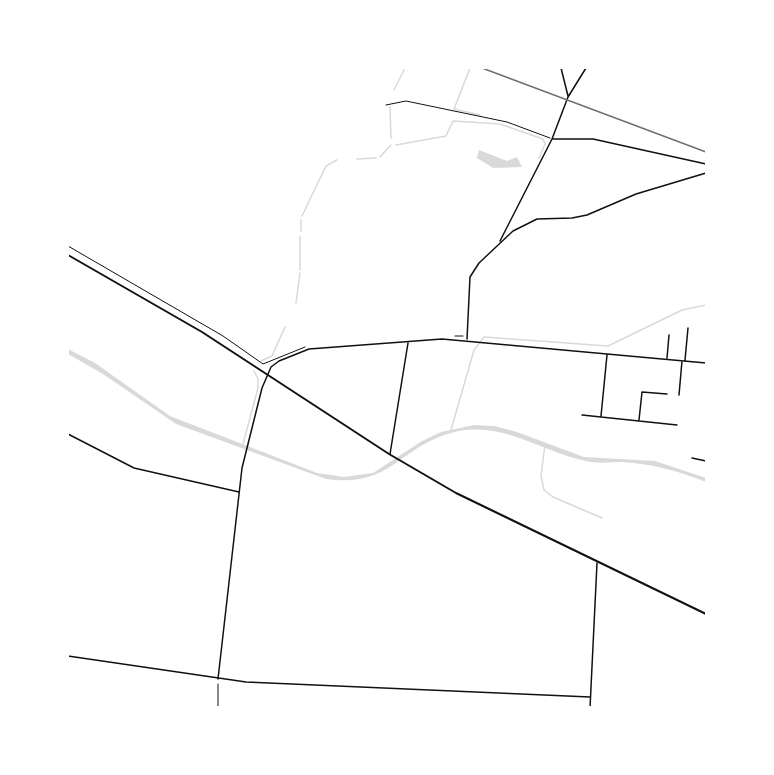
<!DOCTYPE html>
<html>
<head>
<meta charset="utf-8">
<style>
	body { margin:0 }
	#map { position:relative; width:774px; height:775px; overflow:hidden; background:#fff; font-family:Georgia,serif }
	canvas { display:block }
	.frame { position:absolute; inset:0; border:69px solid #fff; pointer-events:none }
</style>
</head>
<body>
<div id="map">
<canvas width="774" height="775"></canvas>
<div class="frame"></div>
</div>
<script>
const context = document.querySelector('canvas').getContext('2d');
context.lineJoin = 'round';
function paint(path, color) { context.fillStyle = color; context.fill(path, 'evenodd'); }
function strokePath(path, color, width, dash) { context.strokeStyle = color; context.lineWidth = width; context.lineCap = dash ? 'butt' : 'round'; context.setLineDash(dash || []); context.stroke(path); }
paint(new Path2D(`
	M 479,150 L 507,161 L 517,157 L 522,167 L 493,168 L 477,158 Z
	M 68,349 L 95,363 L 170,416 L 317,473 L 344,477 L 373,473 L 422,441 L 441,432 L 474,425 L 494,426 L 517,432 L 584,457 L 655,461 L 706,478 L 706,482 C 678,471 653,464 623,462 C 611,462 598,464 586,461 C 540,452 501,419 451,433 C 397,448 392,488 326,479 L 176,424 L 103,374 L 68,354 Z`), '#d9d9d9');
strokePath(new Path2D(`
	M 470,68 L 454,109 L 480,115
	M 394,90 L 405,68
	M 390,107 L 391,138
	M 396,145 L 446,136 L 453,121 L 500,124 L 543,139 L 545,144 L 539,158
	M 380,157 L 391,145
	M 357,159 L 376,158
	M 302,216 L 326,166 L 337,160
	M 301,231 L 301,220
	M 300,270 L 300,236
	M 296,303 L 300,273
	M 261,361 L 272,356 L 285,327
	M 451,430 L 474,350 L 484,337 L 608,346 L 682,310 L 706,305
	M 243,444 L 258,388 L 258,379 L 254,371
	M 545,445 L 541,475 L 544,490 L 553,497 L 602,518`), '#d9d9d9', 1.5);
strokePath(new Path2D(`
	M 68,246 L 223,336 L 263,364 L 305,347
	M 455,336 L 463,336
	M 218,708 L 218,684`), '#111', 1);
strokePath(new Path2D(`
	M 386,105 L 406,101 L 507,122 L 550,138`), '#111', 1);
strokePath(new Path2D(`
	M 561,68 L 568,96
	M 553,139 L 593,139 L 706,164
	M 500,241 L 552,139 L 568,97 L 586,68
	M 467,339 L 470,277 L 479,263 L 513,231 L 537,219 L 572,218 L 587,215 L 636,194 L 706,173
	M 667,358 L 669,335
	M 685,360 L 688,328
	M 679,395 L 682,361
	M 582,415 L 677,425
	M 601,416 L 607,355
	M 639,420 L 642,392 L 667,394
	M 68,434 L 134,468 L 239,492
	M 390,454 L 408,343
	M 692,458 L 706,461
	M 68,656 L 246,682 L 590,697
	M 218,679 L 242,468 L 262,388 L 271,367 L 279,361 L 309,349 L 442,339 L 706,363
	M 590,708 L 597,563`), '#111', 1.5);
strokePath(new Path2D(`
	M 68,255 L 202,332 L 389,454 L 456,493 L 706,614`), '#111', 2);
strokePath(new Path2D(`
	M 482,68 L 706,152`), '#707070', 1.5);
</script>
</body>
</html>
